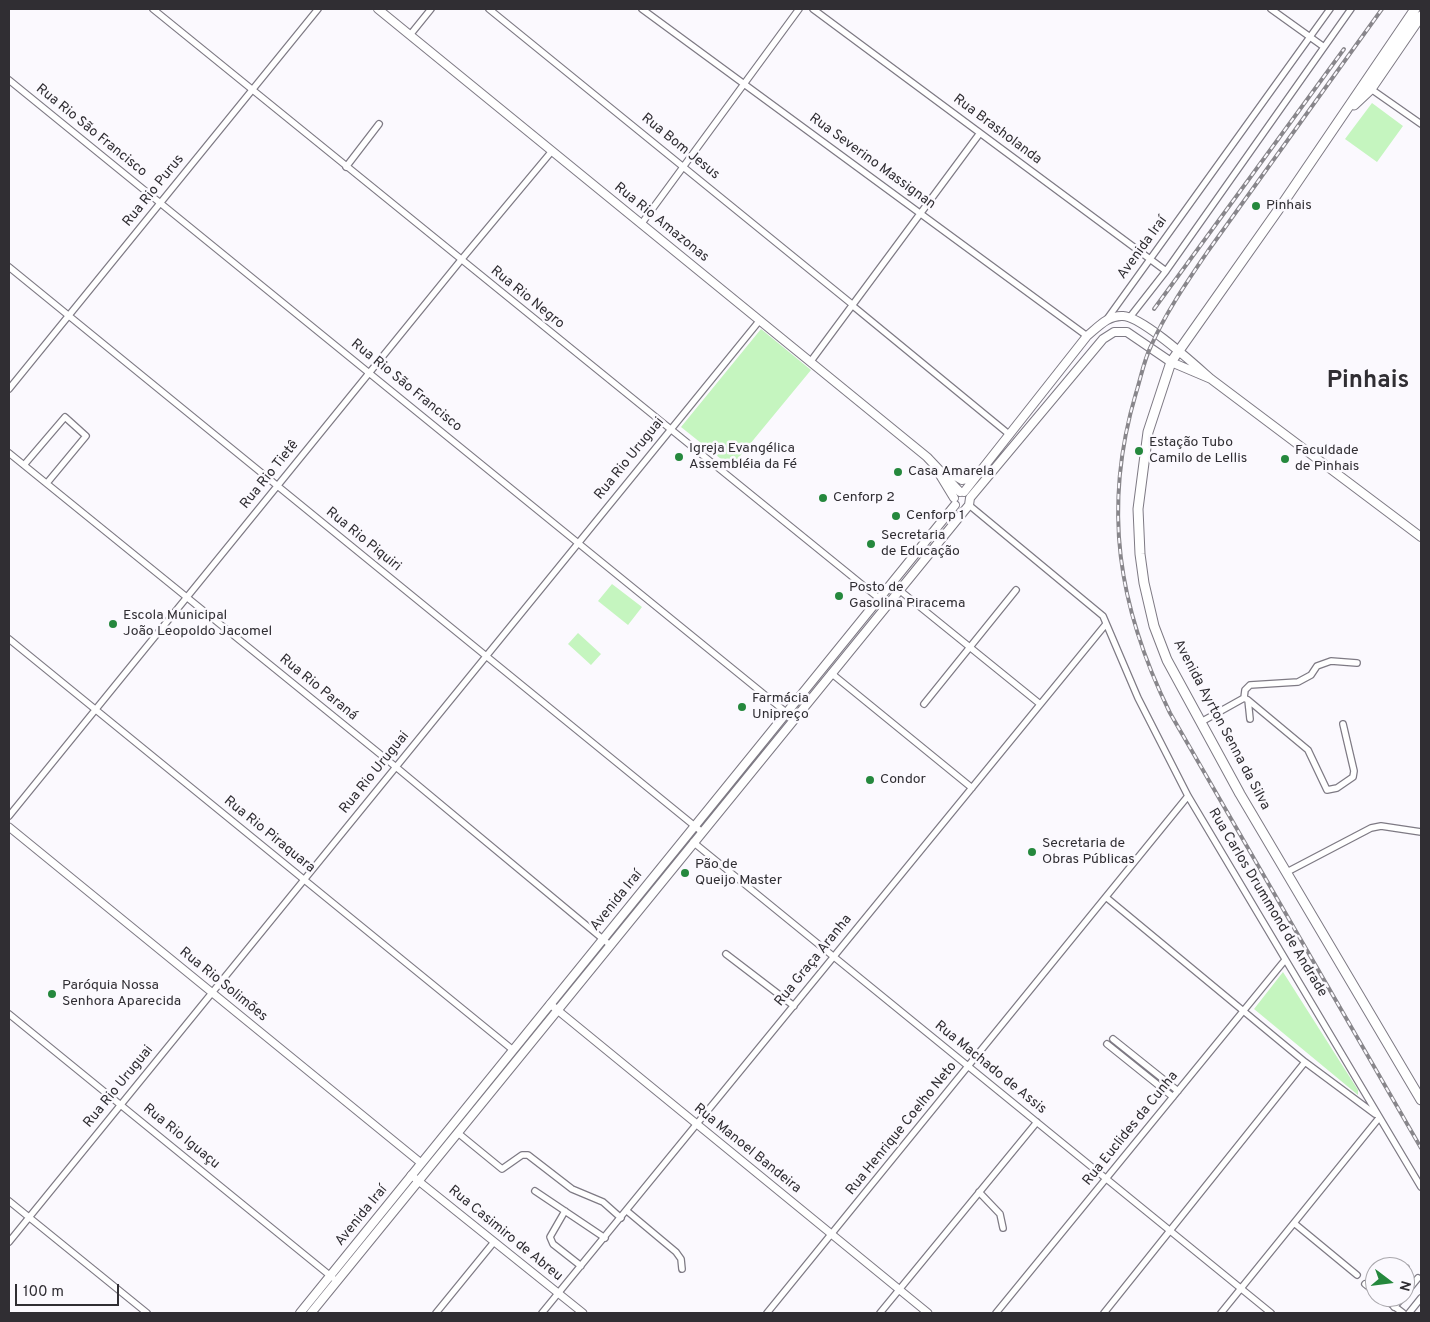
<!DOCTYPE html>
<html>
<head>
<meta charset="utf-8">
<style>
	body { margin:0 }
	#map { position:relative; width:1430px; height:1322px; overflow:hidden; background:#fbf9fe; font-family:Overpass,sans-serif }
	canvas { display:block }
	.frame { position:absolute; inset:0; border:10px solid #302e33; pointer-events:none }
	.north { position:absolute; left:1365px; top:1257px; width:50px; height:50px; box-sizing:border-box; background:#fbf9fe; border:1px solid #aaa8ad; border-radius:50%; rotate:105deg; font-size:14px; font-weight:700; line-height:20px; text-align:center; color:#302e33 }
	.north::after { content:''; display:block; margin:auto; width:18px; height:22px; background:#25883d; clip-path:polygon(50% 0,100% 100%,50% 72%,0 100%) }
	.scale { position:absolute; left:15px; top:1284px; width:104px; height:22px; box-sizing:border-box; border:2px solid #302e33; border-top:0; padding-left:6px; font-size:15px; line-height:18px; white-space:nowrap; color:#302e33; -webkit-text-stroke:4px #fbf9fe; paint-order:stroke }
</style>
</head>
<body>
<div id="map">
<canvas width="1430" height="1322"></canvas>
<div class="frame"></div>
<div class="north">N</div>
<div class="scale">100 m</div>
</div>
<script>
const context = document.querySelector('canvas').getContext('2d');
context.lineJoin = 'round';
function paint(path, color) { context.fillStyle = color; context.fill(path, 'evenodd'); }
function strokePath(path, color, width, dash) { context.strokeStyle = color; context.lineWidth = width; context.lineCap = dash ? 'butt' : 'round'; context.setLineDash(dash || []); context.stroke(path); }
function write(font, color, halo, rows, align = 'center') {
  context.font = font + ' Overpass,sans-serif'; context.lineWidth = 5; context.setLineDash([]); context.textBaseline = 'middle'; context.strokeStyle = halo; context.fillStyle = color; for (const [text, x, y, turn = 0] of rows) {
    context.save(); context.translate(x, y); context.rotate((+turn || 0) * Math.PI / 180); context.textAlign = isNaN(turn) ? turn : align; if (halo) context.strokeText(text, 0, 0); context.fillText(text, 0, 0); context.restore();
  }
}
paint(new Path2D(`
	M 1372,103 L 1403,126 L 1377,162 L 1345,139 Z
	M 761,329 L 811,370 L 731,467 L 681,427 Z
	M 612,584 L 642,607 L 628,625 L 598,601 Z
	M 578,633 L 601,654 L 591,665 L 568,644 Z
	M 1283,972 L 1358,1090 L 1358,1095 L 1254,1009 Z`), '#c5f5bf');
const minor = new Path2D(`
	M 153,9 L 886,604
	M 489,9 L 853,305
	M 642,9 L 1087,336
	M 813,9 L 1166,271
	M 1271,9 L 1324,47
	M 410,35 L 431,9
	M 9,80 L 787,713
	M 1371,89 L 1421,124
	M 346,167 L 379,124
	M 642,223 L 799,9
	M 9,267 L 702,832
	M 853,306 L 1010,435
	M 1130,317 L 1166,271 L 1351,9
	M 1107,319 L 1330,9
	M 811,361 L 980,133
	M 9,389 L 318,9
	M 9,453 L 396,767 L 610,945
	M 24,465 L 65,417 L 86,436 L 47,483
	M 969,505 L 1103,616 L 1138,698 L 1188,796 L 1421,1187
	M 898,589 L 1040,704
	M 9,639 L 513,1050
	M 831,673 L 972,788
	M 1244,698 L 1245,690 L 1250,685 L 1298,682 L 1311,675 L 1317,666 L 1331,661 L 1357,663
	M 1248,700 L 1308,750 L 1327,790 L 1337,788 L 1353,777 L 1354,771 L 1343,724
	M 924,704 L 1016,590
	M 1201,722 L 1244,698 L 1248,700 L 1250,719
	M 9,816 L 461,260 L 552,151
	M 693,842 L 1271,1313
	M 1287,872 L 1371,828 L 1381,826 L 1421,832
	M 1107,898 L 1305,1062 L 1375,1114
	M 726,954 L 794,1006
	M 9,1014 L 333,1278
	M 1113,1039 L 1178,1091
	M 1107,1044 L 1173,1097
	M 458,1133 L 502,1169 L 522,1155 L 528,1155 L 572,1189 L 603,1202 L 621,1218
	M 535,1191 L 605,1238
	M 979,1192 L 1000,1214 L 1003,1228
	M 9,1201 L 147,1313
	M 565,1211 L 550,1237 L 553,1244 L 581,1266
	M 627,1211 L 676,1252 L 681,1259 L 682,1269
	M 1294,1223 L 1357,1275
	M 9,1242 L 760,320
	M 1405,1268 L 1406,1268
	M 1365,1284 L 1375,1292
	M 1405,1294 L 1418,1278
	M 1382,1297 L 1403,1313
	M 1394,1307 L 1403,1297
	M 436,1313 L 494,1242
	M 542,1313 L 1106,624
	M 767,1313 L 1188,796
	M 880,1313 L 1037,1122
	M 996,1313 L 1285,960
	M 1104,1313 L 1305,1062
	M 1221,1313 L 1379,1118
	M 1409,1313 L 1421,1298`);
const tertiary = new Path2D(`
	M 9,827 L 421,1163
	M 550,1004 L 928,1313
	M 411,1175 L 583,1313`);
const secondary = new Path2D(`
	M 378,9 L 927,457 L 960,492
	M 947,471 L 962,480 L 975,477
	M 940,475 L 954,498
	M 964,492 L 1087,336 C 1098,327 1108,315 1123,316 C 1143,317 1195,365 1211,379 L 1421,537
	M 300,1313 L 955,505
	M 311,1313 L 969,505 L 970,498 L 1103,339 L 1114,332 L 1127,332 L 1171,362 L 1211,379`);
const primary = new Path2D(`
	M 1415,9 L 1281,206 L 1171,362 L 1148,432 L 1138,509 L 1140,554 L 1144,583 L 1154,626 L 1167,660 L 1240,794 L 1421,1100
	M 1354,105 L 1371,89 L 1421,16`);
strokePath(minor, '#7e7a84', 8);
strokePath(tertiary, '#7e7a84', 9);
strokePath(secondary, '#7e7a84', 10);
strokePath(primary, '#7e7a84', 11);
strokePath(minor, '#fff', 5.5);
strokePath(tertiary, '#fff', 7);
strokePath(secondary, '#fff', 8);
strokePath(primary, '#fff', 9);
const rail = new Path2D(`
	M 1382,9 L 1208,251 C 1187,282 1166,312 1151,346 C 1144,360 1141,377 1136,393 C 1102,508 1118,607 1170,713 L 1421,1148
	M 1154,309 L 1344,49`);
strokePath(rail, '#88868b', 4);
strokePath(rail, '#fbf9fe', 2, [5.5]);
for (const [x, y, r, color] of [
	[1256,206,5,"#25883d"],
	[1139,451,5,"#25883d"],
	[679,457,5,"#25883d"],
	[1285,459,5,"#25883d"],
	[898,472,5,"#25883d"],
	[823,498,5,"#25883d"],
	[896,516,5,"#25883d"],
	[871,544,5,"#25883d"],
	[839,596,5,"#25883d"],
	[113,624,5,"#25883d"],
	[742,707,5,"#25883d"],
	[870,780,5,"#25883d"],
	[1032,852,5,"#25883d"],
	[685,873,5,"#25883d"],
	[52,994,5,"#25883d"]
]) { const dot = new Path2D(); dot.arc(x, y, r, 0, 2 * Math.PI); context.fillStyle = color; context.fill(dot); strokePath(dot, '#fbf9fe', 2); }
write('14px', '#302e33', '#fbf9fe', [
	["Rua Brasholanda",997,130,37],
	["Rua Rio São Francisco",91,131,39],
	["Rua Bom Jesus",680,147,39],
	["Rua Severino Massignan",872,162,36],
	["Rua Rio Purus",154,191,-51],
	["Rua Rio Amazonas",661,223,39],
	["Avenida Iraí",1143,248,-54],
	["Rua Rio Negro",527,298,39],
	["Rua Rio São Francisco",406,386,39],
	["Rua Rio Uruguai",630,459,-51],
	["Rua Rio Tietê",270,475,-51],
	["Rua Rio Piquiri",363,540,39],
	["Rua Rio Paraná",318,688,39],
	["Avenida Ayrton Senna da Silva",1221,725,62],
	["Rua Rio Uruguai",375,773,-51],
	["Rua Rio Piraquara",269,835,39],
	["Avenida Iraí",617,901,-51],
	["Rua Carlos Drummond de Andrade",1267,903,59],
	["Rua Graça Aranha",814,961,-51],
	["Rua Rio Solimões",223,985,39],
	["Rua Machado de Assis",990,1068,39],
	["Rua Rio Uruguai",119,1087,-51],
	["Rua Henrique Coelho Neto",902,1129,-51],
	["Rua Euclides da Cunha",1131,1129,-51],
	["Rua Rio Iguaçu",181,1137,39],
	["Rua Manoel Bandeira",747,1149,39],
	["Avenida Iraí",362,1216,-51],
	["Rua Casimiro de Abreu",505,1234,39]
]);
write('14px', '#302e33', '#fbf9fe', [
	["Pinhais",1266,206],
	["Estação Tubo",1149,443],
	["Camilo de Lellis",1149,459],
	["Igreja Evangélica",689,449],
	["Assembléia da Fé",689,465],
	["Faculdade",1295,451],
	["de Pinhais",1295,467],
	["Casa Amarela",908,472],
	["Cenforp 2",833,498],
	["Cenforp 1",906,516],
	["Secretaria",881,536],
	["de Educação",881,552],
	["Posto de",849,588],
	["Gasolina Piracema",849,604],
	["Escola Municipal",123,616],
	["João Leopoldo Jacomel",123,632],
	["Farmácia",752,699],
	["Unipreço",752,715],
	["Condor",880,780],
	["Secretaria de",1042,844],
	["Obras Públicas",1042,860],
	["Pão de",695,865],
	["Queijo Master",695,881],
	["Paróquia Nossa",62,986],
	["Senhora Aparecida",62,1002]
], 'left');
write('bold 24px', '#302e33', '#fbf9fe', [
	["Pinhais",1368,382]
]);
</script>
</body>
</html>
